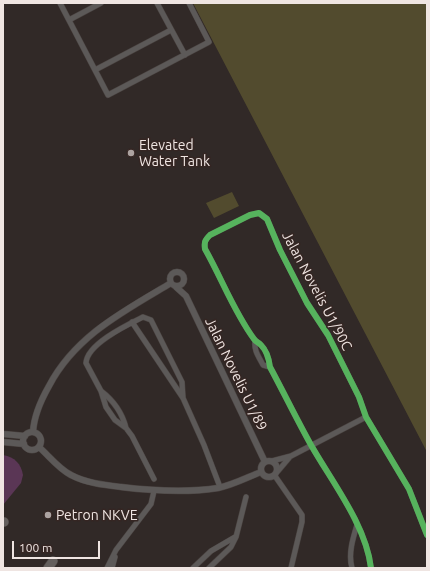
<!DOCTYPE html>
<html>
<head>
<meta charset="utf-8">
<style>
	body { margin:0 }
	#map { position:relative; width:430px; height:571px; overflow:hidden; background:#312927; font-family:Ubuntu,sans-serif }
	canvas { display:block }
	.frame { position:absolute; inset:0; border:4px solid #efe5e2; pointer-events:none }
	.scale { position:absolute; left:12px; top:541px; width:88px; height:18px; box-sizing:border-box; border:2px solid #efe5e2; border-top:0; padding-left:5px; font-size:12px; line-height:14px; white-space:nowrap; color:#efe5e2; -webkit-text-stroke:3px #352623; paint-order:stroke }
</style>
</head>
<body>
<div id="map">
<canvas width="430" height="571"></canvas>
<div class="frame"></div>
<div class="scale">100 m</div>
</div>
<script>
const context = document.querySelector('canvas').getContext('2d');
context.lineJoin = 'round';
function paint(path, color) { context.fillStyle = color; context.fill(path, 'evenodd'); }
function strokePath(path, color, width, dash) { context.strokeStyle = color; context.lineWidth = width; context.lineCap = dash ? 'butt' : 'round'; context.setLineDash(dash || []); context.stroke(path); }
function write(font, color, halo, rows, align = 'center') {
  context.font = font + ' Ubuntu,sans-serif'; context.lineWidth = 3; context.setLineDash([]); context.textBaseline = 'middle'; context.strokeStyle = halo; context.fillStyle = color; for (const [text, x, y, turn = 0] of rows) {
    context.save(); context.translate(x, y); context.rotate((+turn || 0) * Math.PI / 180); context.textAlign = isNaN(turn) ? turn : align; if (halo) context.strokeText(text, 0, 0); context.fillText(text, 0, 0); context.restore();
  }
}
paint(new Path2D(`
	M 193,3 L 427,3 L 427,452 Z
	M 232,192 L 239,206 L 214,218 L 206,203 Z`), '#524b2e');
paint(new Path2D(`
	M 3,455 C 15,457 21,464 23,475 L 21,483 L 3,505 Z`), '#5a3655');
const minor = new Path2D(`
	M 60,3 L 108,95 L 209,42 L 189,3
	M 157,3 L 185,55
	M 69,20 L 101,3
	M 95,70 L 171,30
	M 132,322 L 183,398 L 204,445 L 220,487
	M 255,342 C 254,351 259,357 263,365 L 270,367
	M 101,391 C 114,401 122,412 126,428
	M 272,461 L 291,456 L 366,417
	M 278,471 L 289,458
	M 275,476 L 302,515 L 302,522 L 291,568
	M 154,479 L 132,436 L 126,428 L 115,420 L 106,407 L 101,391 L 86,363 C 87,344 127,325 143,317 L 151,320 L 182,382 L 183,398
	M 107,568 L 116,550 L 151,504 L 154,491
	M 112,568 L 115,557
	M 193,568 L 211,551 L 235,537
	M 209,568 L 231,547 L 236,537 L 246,497
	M 352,568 C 348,554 353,538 357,525
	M 371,568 C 366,525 332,482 311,445 C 297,420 284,393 270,367 C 269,359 267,351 261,345 C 258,342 256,342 254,339 C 234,312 222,279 205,249 C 204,242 205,240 210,235 L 250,215 L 259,213 L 267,219 L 280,250 L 307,303 L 328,335 L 359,397 L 366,417 L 409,489 L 427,535`);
const tertiary = new Path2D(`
	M170 279a7 7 0 1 1 14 0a7 7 0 1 1-14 0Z
	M 176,287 L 186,296 L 265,462
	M 33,432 C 34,415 41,400 49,386 C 75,336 124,311 171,283
	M23 441a9 9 0 1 1 18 0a9 9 0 1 1-18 0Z
	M 3,434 L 25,436
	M 3,442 L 24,444
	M 39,447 C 49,456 59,469 71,475 C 86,483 104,485 121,487 C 154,491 186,493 218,488 C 233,485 248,477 261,472
	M261 469a8 8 0 1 1 16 0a8 8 0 1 1-16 0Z`);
const motorway = new Path2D(`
	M 3,522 L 4,522
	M 48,568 L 53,561`);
strokePath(minor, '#4b4442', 6);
strokePath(tertiary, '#4b4442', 7);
strokePath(motorway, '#4b4442', 10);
strokePath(minor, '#5c5958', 5);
strokePath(tertiary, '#5c5958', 6);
strokePath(motorway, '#645f5d', 9);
strokePath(new Path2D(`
	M 371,568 C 366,525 332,482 311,445 C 297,420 284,393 270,367 C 269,359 267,351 261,345 C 258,342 256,342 254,339 C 234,312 222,279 205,249 C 204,242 205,240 210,235 L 250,215 L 259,213 L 267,219 L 280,250 L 307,303 L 328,335 L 359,397 L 366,417 L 409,489 L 427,535`), '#56b35d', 6);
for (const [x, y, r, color] of [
	[131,153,4,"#aca3a1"],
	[48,515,4,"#aca3a1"]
]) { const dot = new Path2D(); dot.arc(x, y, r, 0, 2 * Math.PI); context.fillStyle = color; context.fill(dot); strokePath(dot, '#352623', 1.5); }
write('14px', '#efe5e2', '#352623', [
	["Elevated",139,145],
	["Water Tank",139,161],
	["Petron NKVE",56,515]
], 'left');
write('14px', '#efe5e2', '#352623', [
	["Jalan Novelis U1/90C",317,291,62],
	["Jalan Novelis U1/89",236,374,64]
]);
</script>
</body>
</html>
